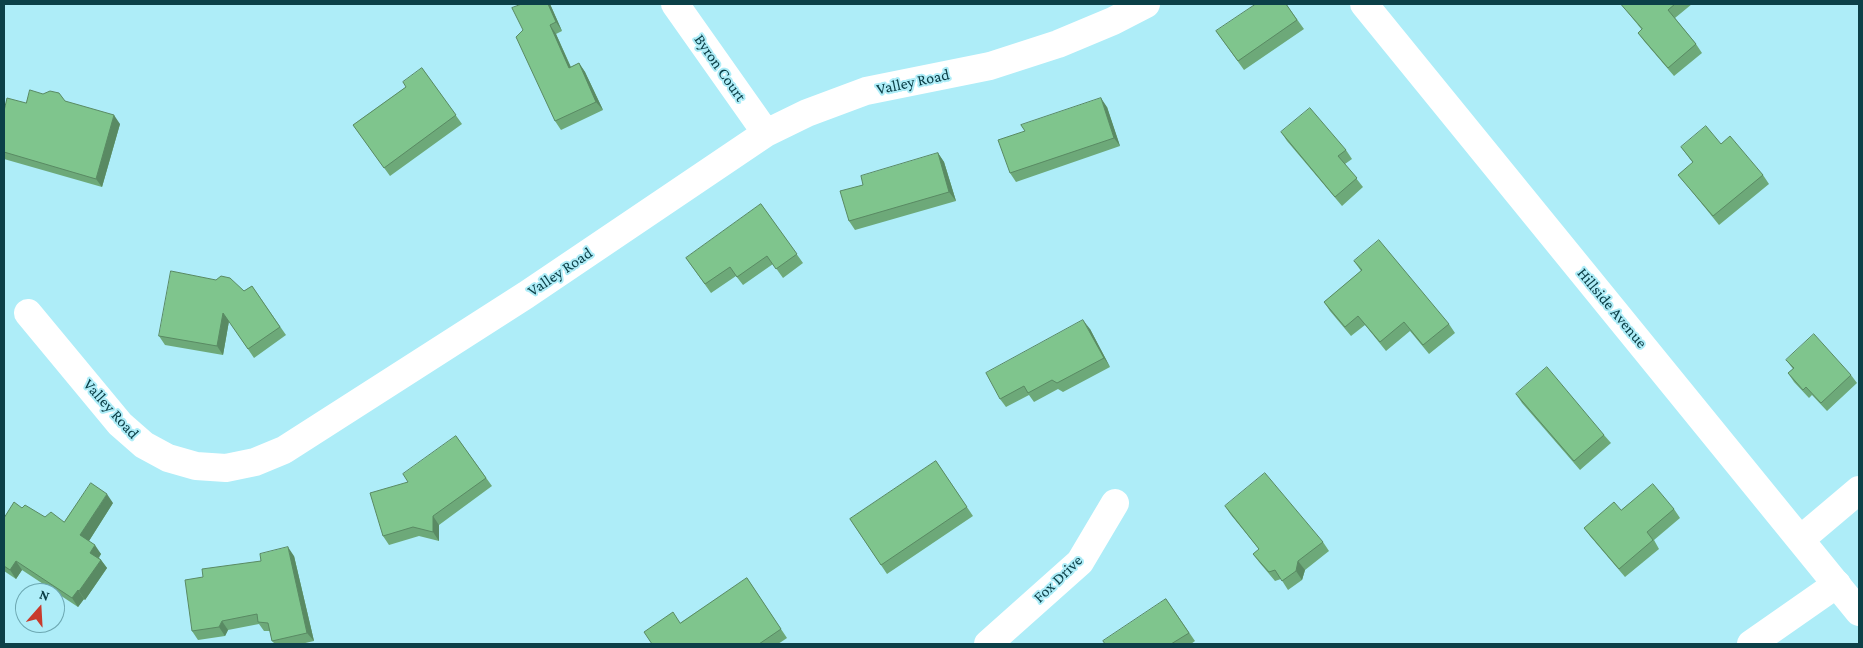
<!DOCTYPE html>
<html>
<head>
<meta charset="utf-8">
<style>
	body { margin:0 }
	#map { position:relative; width:1863px; height:648px; overflow:hidden; background:#aeedf8; font-family:"Crimson Pro",serif }
	canvas { display:block }
	.frame { position:absolute; inset:0; border:5px solid #0c4048; pointer-events:none }
	.north { position:absolute; left:15px; top:583px; width:50px; height:50px; box-sizing:border-box; background:#aeedf8; border:1px solid #6da8b2; border-radius:50%; rotate:19deg; font-size:14px; font-weight:700; line-height:20px; text-align:center; color:#0c4048 }
	.north::after { content:''; display:block; margin:auto; width:18px; height:22px; background:#c83b2d; clip-path:polygon(50% 0,100% 100%,50% 72%,0 100%) }
</style>
</head>
<body>
<div id="map">
<canvas width="1863" height="648"></canvas>
<div class="frame"></div>
<div class="north">N</div>
</div>
<script>
const context = document.querySelector('canvas').getContext('2d');
context.lineJoin = 'round';
function strokePath(path, color, width, dash) { context.strokeStyle = color; context.lineWidth = width; context.lineCap = dash ? 'butt' : 'round'; context.setLineDash(dash || []); context.stroke(path); }
function paint(path, color) { context.fillStyle = color; context.fill(path, 'evenodd'); }
function write(font, color, halo, rows, align = 'center') {
  context.font = font + ' "Crimson Pro",serif'; context.lineWidth = 4; context.setLineDash([]); context.textBaseline = 'middle'; context.strokeStyle = halo; context.fillStyle = color; for (const [text, x, y, turn = 0] of rows) {
    context.save(); context.translate(x, y); context.rotate((+turn || 0) * Math.PI / 180); context.textAlign = isNaN(turn) ? turn : align; if (halo) context.strokeText(text, 0, 0); context.fillText(text, 0, 0); context.restore();
  }
}
strokePath(new Path2D(`
	M 675,4 L 766,133
	M 28,313 L 120,424 L 144,445 L 168,458 L 196,466 L 226,468 L 255,462 L 284,450 L 526,295 L 766,133 L 807,113 L 866,91 L 990,66 L 1058,44 L 1113,21 L 1146,4
	M 1801,539 L 1859,490
	M 988,644 L 1080,562 L 1115,503
	M 1751,644 L 1837,584`), '#fff', 28);
strokePath(new Path2D(`
	M 1364,4 L 1859,612`), '#fff', 28);
paint(new Path2D(`
	M 522,4 L 550,4 L 562,31 L 556,34 L 571,67 L 579,63 L 585,72 L 603,110 L 561,130 L 555,121 L 523,30 Z
	M 1286,4 L 1304,29 L 1244,70 L 1216,31 Z
	M 1621,4 L 1692,4 L 1675,18 L 1696,44 L 1702,53 L 1674,76 L 1644,41 L 1638,33 L 1642,30 Z
	M 422,68 L 462,124 L 390,176 L 353,125 L 406,87 Z
	M 65,101 L 120,124 L 102,187 L 4,159 L 4,111 L 26,103 Z
	M 1107,107 L 1120,146 L 1016,182 L 1010,173 Z
	M 1281,132 L 1346,150 L 1352,159 L 1345,164 L 1363,187 L 1342,206 L 1287,141 Z
	M 1721,144 L 1763,175 L 1769,184 L 1719,225 L 1685,183 L 1678,175 L 1693,163 L 1681,147 Z
	M 938,153 L 944,162 L 956,201 L 855,230 L 849,221 L 863,185 Z
	M 761,204 L 803,263 L 783,278 L 773,264 L 743,285 L 736,276 L 711,293 L 686,258 Z
	M 1354,261 L 1449,324 L 1455,333 L 1429,354 L 1410,331 L 1386,351 L 1365,325 L 1351,336 L 1330,311 L 1324,302 L 1361,271 Z
	M 252,286 L 286,335 L 254,358 L 229,321 L 223,355 L 165,345 L 159,336 L 244,291 Z
	M 1090,329 L 1110,367 L 1063,392 L 1058,389 L 1034,402 L 1029,395 L 1006,407 L 1000,399 Z
	M 1786,360 L 1851,375 L 1857,383 L 1827,411 L 1812,395 L 1809,398 L 1794,382 L 1788,373 L 1793,369 Z
	M 1516,394 L 1604,435 L 1611,443 L 1580,470 L 1522,403 Z
	M 456,436 L 492,486 L 439,525 L 439,541 L 419,536 L 389,545 L 383,536 L 408,482 Z
	M 936,461 L 973,516 L 887,574 L 850,519 Z
	M 113,503 L 89,541 L 101,554 L 99,558 L 101,560 L 107,568 L 85,600 L 84,599 L 78,607 L 22,570 L 16,579 L 4,571 L 4,518 L 22,508 L 45,517 L 64,522 Z
	M 1225,506 L 1323,542 L 1329,551 L 1305,570 L 1302,580 L 1288,590 L 1281,579 L 1275,581 L 1259,562 L 1253,554 L 1259,549 L 1231,515 Z
	M 1674,509 L 1680,518 L 1654,540 L 1659,549 L 1625,577 L 1590,536 L 1584,528 L 1621,510 Z
	M 294,556 L 314,641 L 301,644 L 275,644 L 272,641 L 270,631 L 264,631 L 259,624 L 228,630 L 225,636 L 198,640 L 192,631 L 203,577 L 261,561 Z
	M 747,578 L 787,638 L 778,644 L 652,644 L 681,623 Z
	M 1166,599 L 1195,641 L 1191,644 L 1105,644 Z`), '#6da979');
paint(new Path2D(`
	M 548,4 L 550,4 L 562,31 L 556,22 Z
	M 550,25 L 556,34 L 575,77 L 569,68 Z
	M 579,63 L 585,72 L 603,110 L 596,102 Z
	M 1101,98 L 1107,107 L 1120,146 L 1114,138 Z
	M 114,115 L 120,124 L 102,187 L 96,179 Z
	M 938,153 L 944,162 L 956,201 L 949,192 Z
	M 223,313 L 229,321 L 223,355 L 217,346 Z
	M 1083,320 L 1090,329 L 1110,367 L 1104,358 Z
	M 107,494 L 113,503 L 87,544 L 80,535 Z
	M 433,516 L 439,525 L 439,541 L 433,532 Z
	M 95,545 L 101,554 L 96,561 L 90,553 Z
	M 288,547 L 294,556 L 314,641 L 307,633 Z
	M 101,560 L 107,568 L 85,600 L 79,591 Z
	M 16,561 L 22,570 L 16,579 L 10,570 Z
	M 1298,561 L 1305,570 L 1302,580 L 1296,571 Z
	M 78,590 L 84,599 L 78,607 L 72,598 Z
	M 222,621 L 228,630 L 225,636 L 219,627 Z`), '#598a63');
const building = new Path2D(`
	M 522,4 L 548,4 L 556,22 L 550,25 L 569,68 L 579,63 L 596,102 L 555,121 L 516,37 L 523,30 L 512,8 Z
	M 1256,4 L 1286,4 L 1297,20 L 1238,61 L 1216,31 Z
	M 1621,4 L 1675,4 L 1668,10 L 1696,44 L 1668,68 L 1638,33 L 1642,29 Z
	M 422,68 L 456,115 L 384,168 L 353,125 L 406,87 L 403,82 Z
	M 30,90 L 43,94 L 50,91 L 59,93 L 65,101 L 114,115 L 96,179 L 4,152 L 4,111 L 7,98 L 26,103 Z
	M 1101,98 L 1114,138 L 1010,173 L 998,140 L 1025,131 L 1021,125 Z
	M 1310,108 L 1346,150 L 1338,156 L 1357,178 L 1335,197 L 1281,132 Z
	M 1706,126 L 1721,144 L 1730,136 L 1763,175 L 1713,216 L 1678,175 L 1693,162 L 1681,147 Z
	M 938,153 L 949,192 L 849,221 L 840,191 L 863,185 L 861,176 Z
	M 761,204 L 797,254 L 776,269 L 767,256 L 737,277 L 730,267 L 705,284 L 686,258 Z
	M 1379,240 L 1449,324 L 1423,345 L 1404,322 L 1380,342 L 1358,316 L 1345,327 L 1324,302 L 1362,270 L 1354,261 Z
	M 171,271 L 216,280 L 221,276 L 230,278 L 244,291 L 252,286 L 280,327 L 248,349 L 223,313 L 217,346 L 159,336 Z
	M 1083,320 L 1104,358 L 1057,383 L 1052,380 L 1028,393 L 1024,386 L 1000,399 L 986,373 Z
	M 1814,334 L 1851,375 L 1821,403 L 1806,387 L 1803,390 L 1788,373 L 1794,368 L 1786,360 Z
	M 1547,367 L 1604,435 L 1574,461 L 1516,394 Z
	M 456,436 L 486,478 L 433,516 L 433,532 L 413,527 L 383,536 L 370,493 L 408,482 L 403,474 Z
	M 936,461 L 967,507 L 881,565 L 850,519 Z
	M 1265,473 L 1323,542 L 1298,561 L 1296,571 L 1282,581 L 1275,570 L 1269,572 L 1253,554 L 1259,549 L 1225,506 Z
	M 91,483 L 107,494 L 80,535 L 95,545 L 90,553 L 101,560 L 79,591 L 78,590 L 72,598 L 16,561 L 10,570 L 4,566 L 4,518 L 14,502 L 22,508 L 25,505 L 45,517 L 51,512 L 64,522 Z
	M 1653,484 L 1674,509 L 1647,532 L 1653,540 L 1619,569 L 1584,528 L 1614,502 L 1621,510 Z
	M 288,547 L 307,633 L 272,641 L 268,623 L 258,622 L 257,614 L 222,621 L 219,627 L 192,631 L 185,580 L 203,577 L 202,569 L 261,561 L 260,554 Z
	M 747,578 L 781,629 L 759,644 L 652,644 L 644,632 L 673,612 L 680,623 Z
	M 1166,599 L 1189,633 L 1171,644 L 1105,644 L 1103,641 Z`);
paint(building, '#7fc58d');
strokePath(building, '#598a63', 1);
write('16px', '#0c4048', '#aeedf8', [
	["Byron Court",720,68,55],
	["Valley Road",913,82,-12],
	["Valley Road",560,272,-34],
	["Hillside Avenue",1612,308,50],
	["Valley Road",111,409,48],
	["Fox Drive",1058,579,-44]
]);
</script>
</body>
</html>
